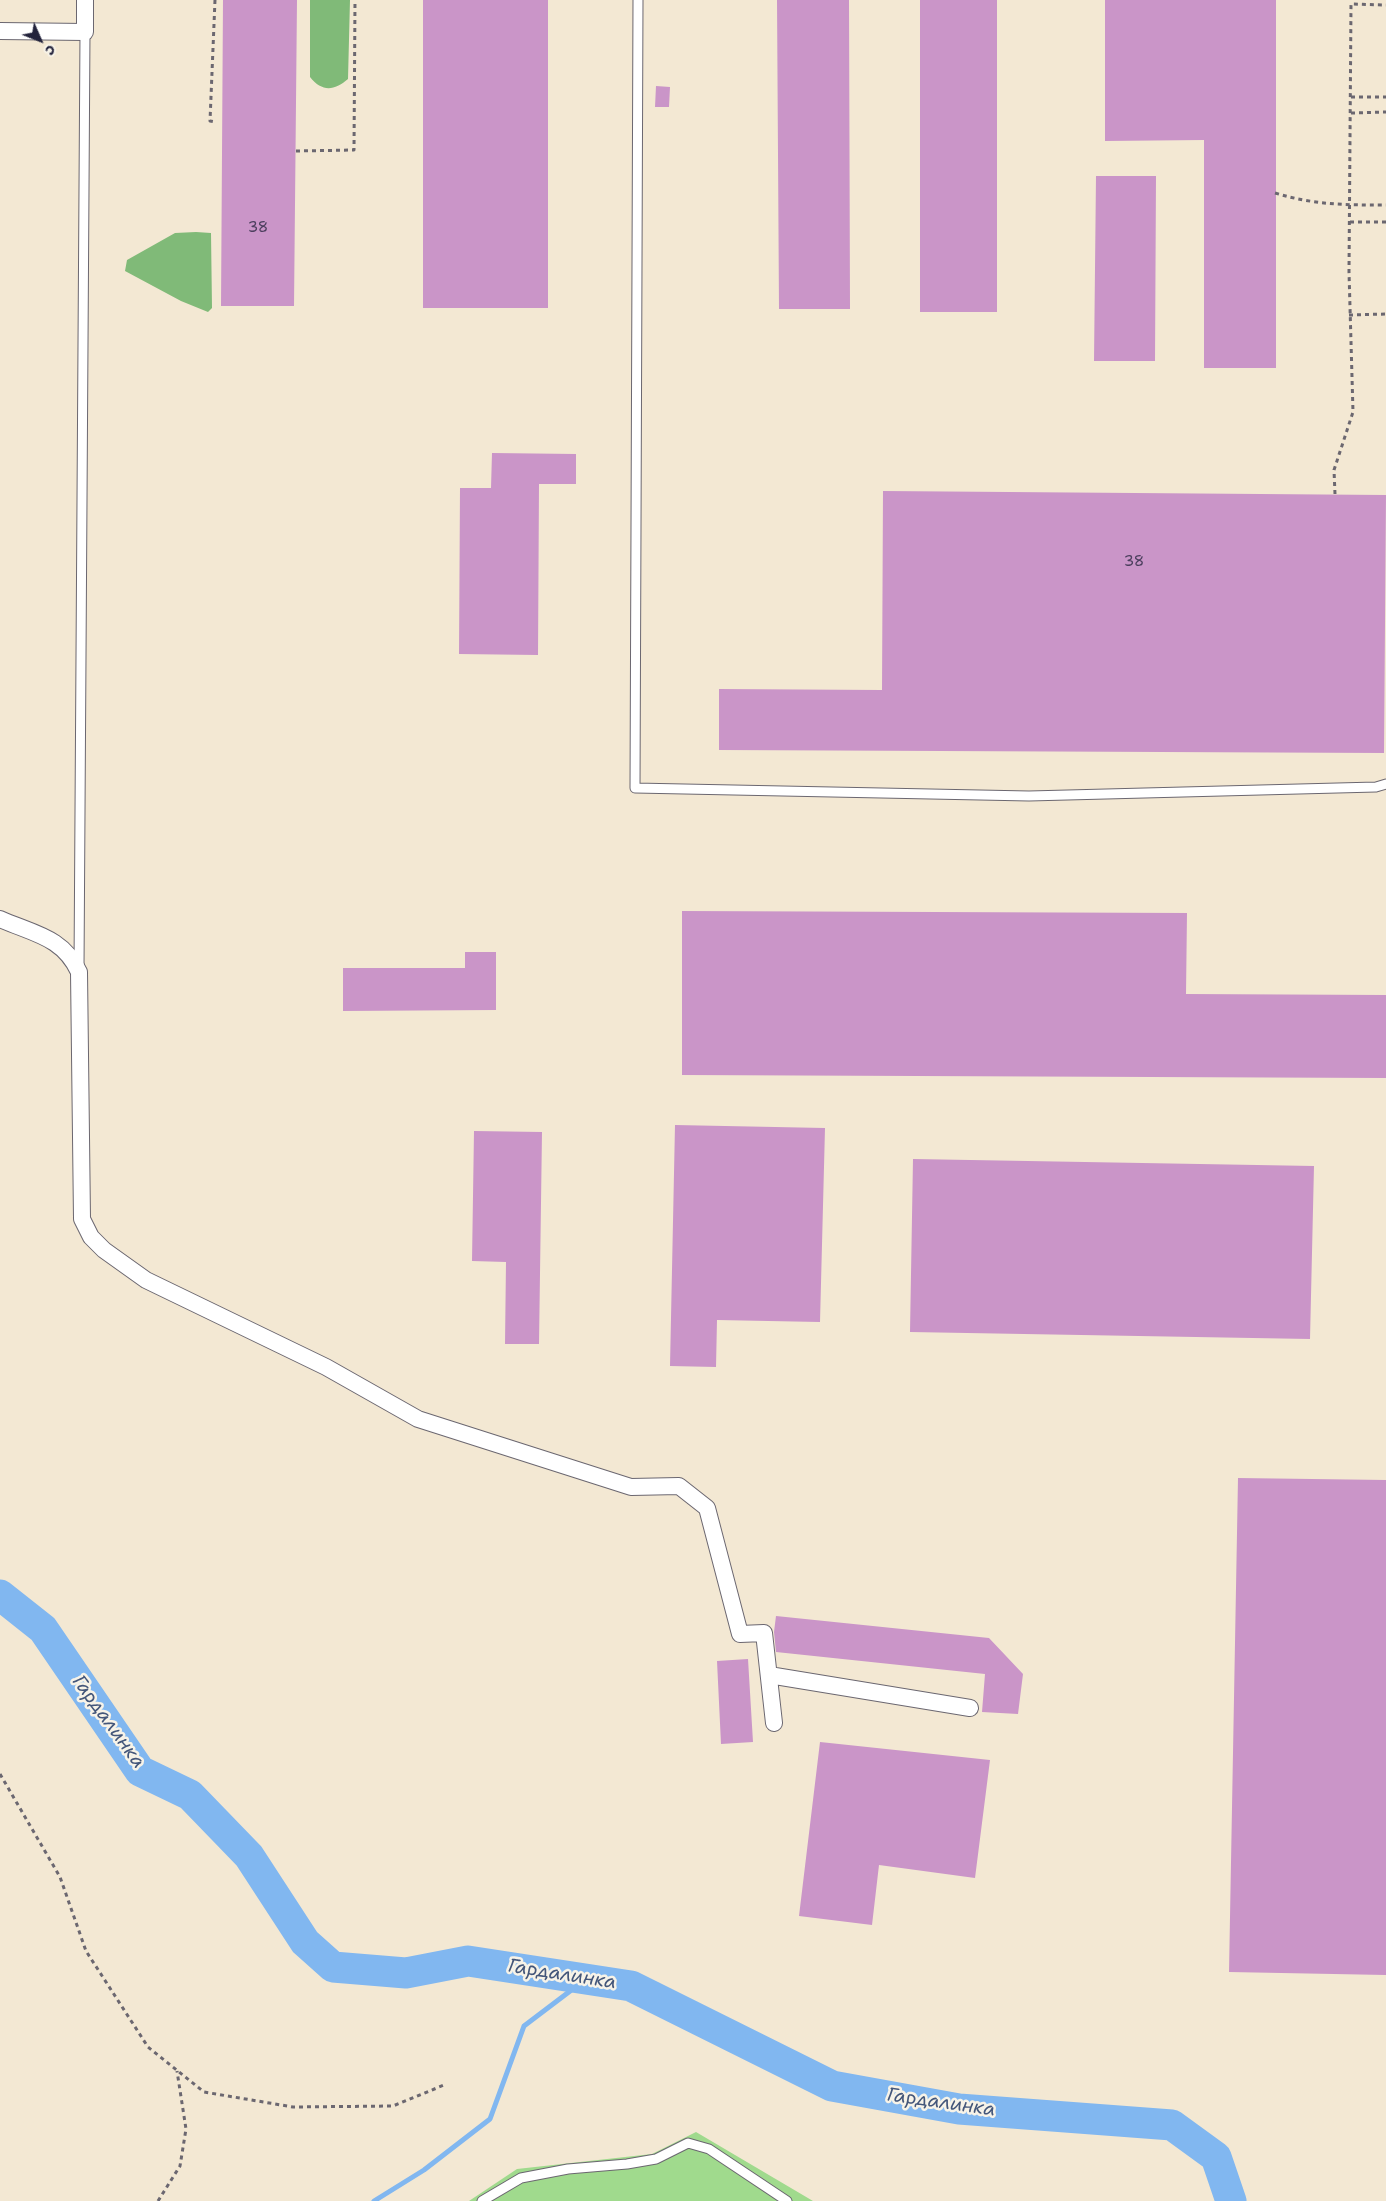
<!DOCTYPE html>
<html>
<head>
<meta charset="utf-8">
<style>
	body { margin:0 }
	#map { position:relative; width:1386px; height:2201px; overflow:hidden; background:#f3e8d3; font-family:"Shantell Sans",sans-serif }
	canvas { display:block }
	.north { position:absolute; left:15px; top:15px; width:50px; height:50px; -webkit-text-stroke:4px #f7f3e8; paint-order:stroke; rotate:134deg; font-size:14px; font-weight:700; line-height:20px; text-align:center; color:#22223b }
	.north::after { content:''; display:block; margin:auto; width:18px; height:22px; background:#22223b; clip-path:polygon(50% 0,100% 100%,50% 72%,0 100%) }
</style>
</head>
<body>
<div id="map">
<canvas width="1386" height="2201"></canvas>
<div class="north">С</div>
</div>
<script>
const context = document.querySelector('canvas').getContext('2d');
context.lineJoin = 'round';
function paint(path, color) { context.fillStyle = color; context.fill(path, 'evenodd'); }
function strokePath(path, color, width, dash) { context.strokeStyle = color; context.lineWidth = width; context.lineCap = dash ? 'butt' : 'round'; context.setLineDash(dash || []); context.stroke(path); }
function write(font, color, halo, rows, align = 'center') {
  context.font = font + ' "Shantell Sans",sans-serif'; context.lineWidth = 5; context.setLineDash([]); context.textBaseline = 'middle'; context.strokeStyle = halo; context.fillStyle = color; for (const [text, x, y, turn = 0] of rows) {
    context.save(); context.translate(x, y); context.rotate((+turn || 0) * Math.PI / 180); context.textAlign = isNaN(turn) ? turn : align; if (halo) context.strokeText(text, 0, 0); context.fillText(text, 0, 0); context.restore();
  }
}
paint(new Path2D(`
	M 696,2132 L 813,2201 L 469,2201 L 517,2169 L 652,2154 Z`), '#a0da8d');
paint(new Path2D(`
	M 310,0 L 350,0 L 348,79 C 334,91 322,92 310,77 Z
	M 196,232 L 211,233 L 212,308 L 208,312 L 181,301 L 125,271 L 127,260 L 175,233 Z`), '#80ba78');
strokePath(new Path2D(`
	M 374,2201 L 424,2170 L 490,2119 L 524,2026 L 586,1979`), '#81b7f0', 5);
strokePath(new Path2D(`
	M 0,1595 L 43,1629 L 140,1771 L 190,1795 L 249,1856 L 305,1942 L 333,1967 L 406,1973 L 468,1961 L 631,1986 L 832,2086 L 959,2109 L 1172,2125 L 1216,2157 L 1231,2201`), '#81b7f0', 31);
paint(new Path2D(`
	M 223,0 L 297,0 L 294,306 L 221,306 Z
	M 423,0 L 548,0 L 548,308 L 423,308 Z
	M 777,0 L 849,0 L 850,309 L 779,309 Z
	M 920,0 L 997,0 L 997,312 L 920,312 Z
	M 1105,0 L 1276,0 L 1276,368 L 1204,368 L 1204,140 L 1105,141 Z
	M 656,86 L 670,87 L 669,107 L 655,107 Z
	M 1096,176 L 1156,176 L 1155,361 L 1094,361 Z
	M 492,453 L 576,454 L 576,484 L 539,484 L 538,655 L 459,654 L 460,488 L 491,488 Z
	M 883,491 L 1386,495 L 1384,753 L 719,750 L 719,689 L 882,690 Z
	M 682,911 L 1187,913 L 1186,994 L 1386,995 L 1386,1078 L 682,1075 Z
	M 465,952 L 496,952 L 496,1010 L 343,1011 L 343,968 L 465,968 Z
	M 675,1125 L 825,1128 L 820,1322 L 717,1320 L 716,1367 L 670,1366 Z
	M 474,1131 L 542,1132 L 539,1344 L 505,1344 L 506,1262 L 472,1261 Z
	M 913,1159 L 1314,1166 L 1310,1339 L 910,1332 Z
	M 1238,1478 L 1386,1480 L 1386,1975 L 1229,1972 Z
	M 776,1616 L 989,1638 L 1023,1674 L 1018,1714 L 982,1712 L 985,1674 L 776,1652 L 774,1632 Z
	M 748,1659 L 753,1742 L 721,1744 L 717,1661 Z
	M 820,1742 L 990,1760 L 975,1878 L 879,1865 L 872,1925 L 799,1916 Z`), '#ca95c8');
const lane = new Path2D(`
	M 638,0 L 635,788 L 1029,796 L 1376,787 L 1386,784
	M 79,967 L 85,32
	M 482,2201 L 521,2178 L 568,2169 L 627,2164 L 656,2159 L 688,2143 L 709,2149 L 787,2201`);
const street = new Path2D(`
	M 0,31 L 85,32 L 85,0
	M 0,919 C 34,934 63,937 79,972 L 82,1219 L 91,1237 L 104,1250 L 146,1280 L 326,1367 L 418,1419 L 631,1487 L 679,1486 L 707,1508 L 740,1634 L 764,1633 L 774,1723
	M 769,1675 L 970,1708`);
strokePath(lane, '#6b6770', 11);
strokePath(street, '#6b6770', 18);
strokePath(new Path2D(`
	M 215,0 L 210,121 L 215,122
	M 1351,97 L 1386,97
	M 1351,113 L 1386,112
	M 296,151 L 354,150 L 355,0
	M 1275,193 C 1315,205 1344,205 1386,205
	M 1350,222 L 1386,222
	M 1349,315 L 1386,314
	M 1335,494 L 1334,470 L 1353,412 L 1349,272 L 1351,4 L 1386,5
	M 0,1774 L 60,1877 L 86,1951 L 148,2047 L 204,2092 L 293,2107 L 393,2106 L 444,2085
	M 158,2201 L 180,2166 L 186,2129 L 177,2071`), '#6b6770', 3, [4, 4]);
strokePath(lane, '#fff', 9);
strokePath(street, '#fff', 16);
write('15px', '#4c3f5e', null, [
	["38",258,228],
	["38",1134,562]
]);
write('italic 19px', '#43567a', '#f7f3e8', [
	["Гардалинка",108,1722,54],
	["Гардалинка",562,1975,9],
	["Гардалинка",941,2103,8]
]);
</script>
</body>
</html>
